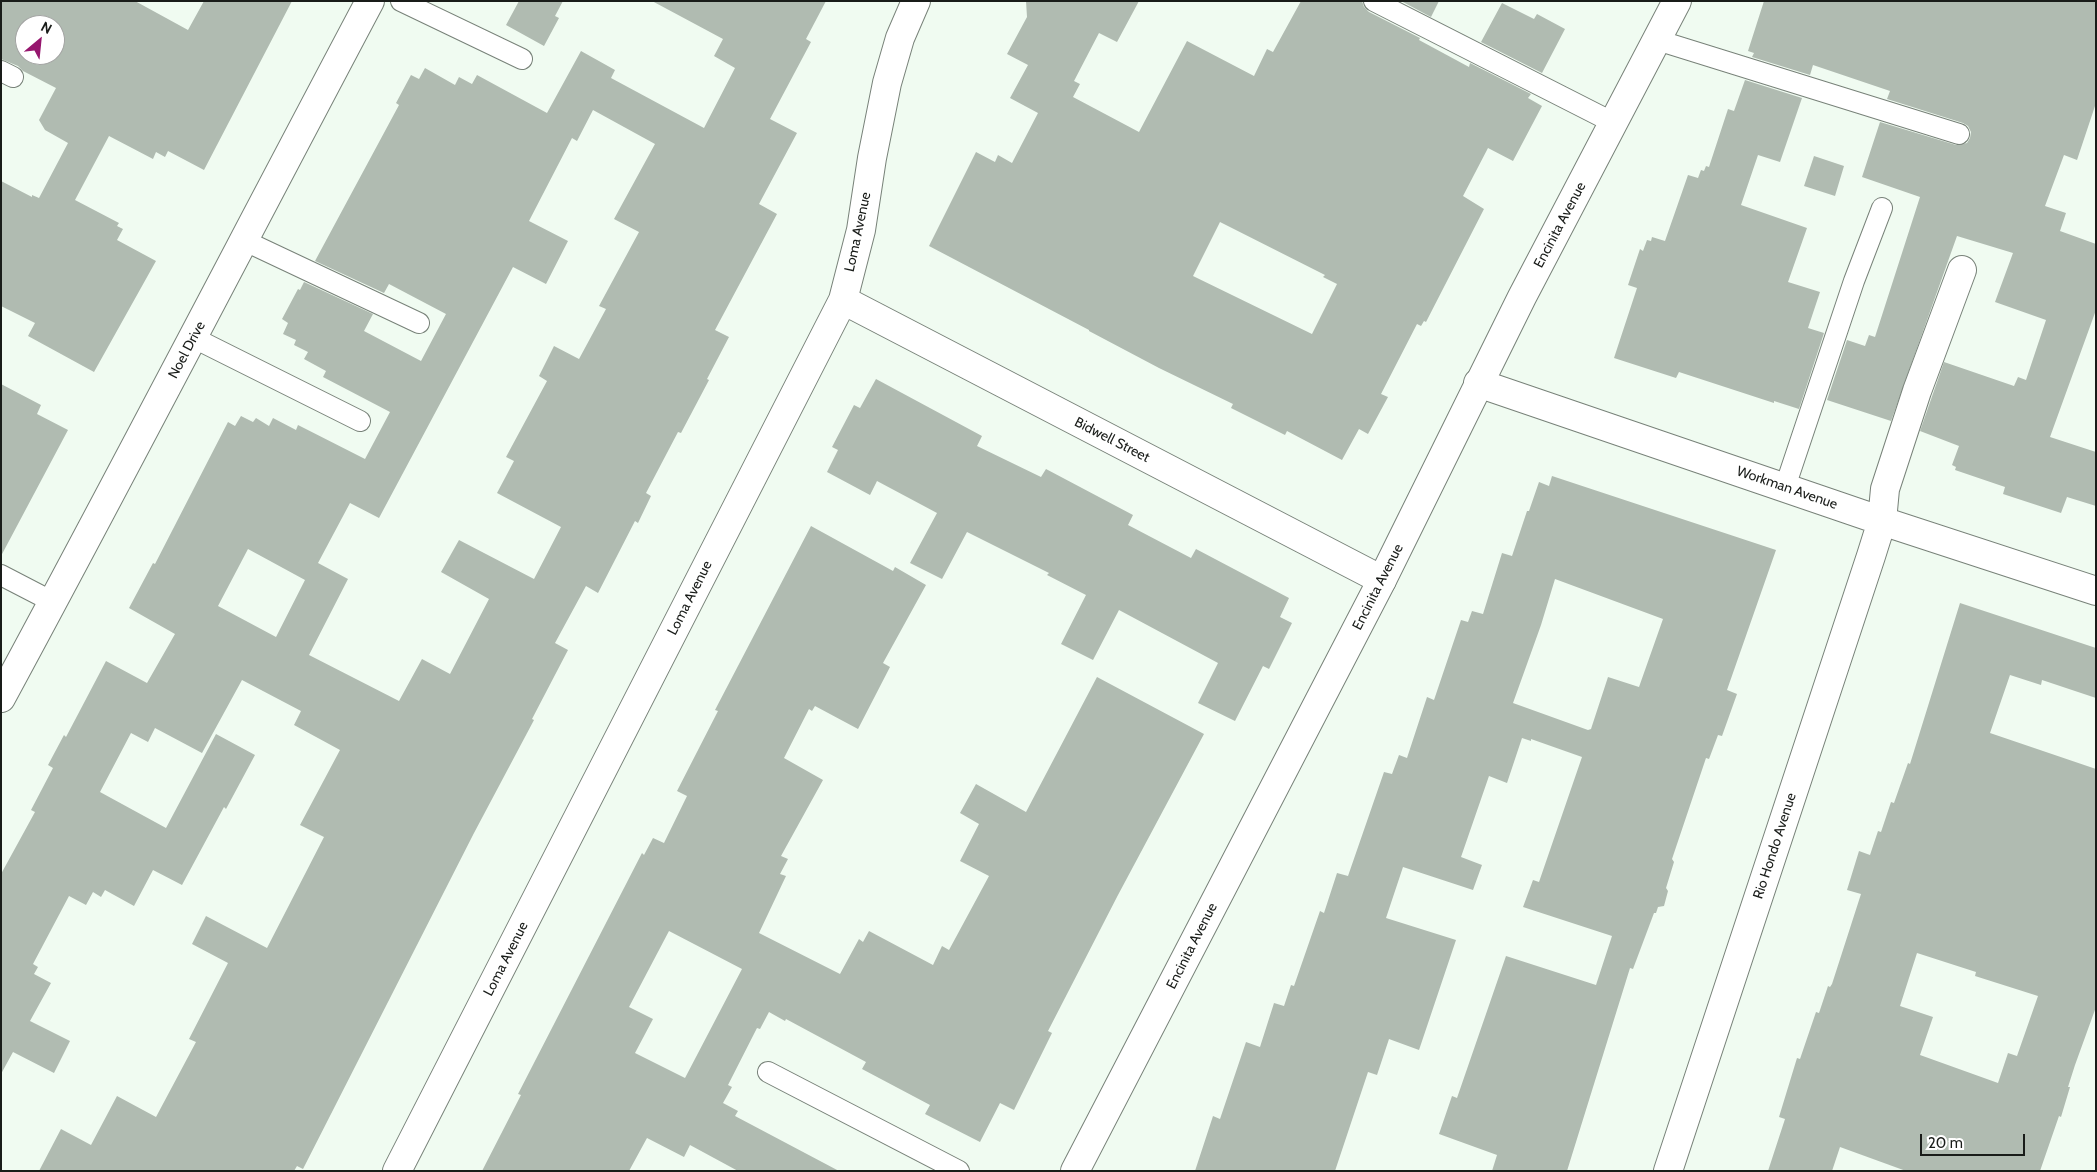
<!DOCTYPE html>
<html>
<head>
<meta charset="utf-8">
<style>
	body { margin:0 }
	#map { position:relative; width:2097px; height:1172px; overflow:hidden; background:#f0fbf1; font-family:Cabin,sans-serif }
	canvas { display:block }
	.frame { position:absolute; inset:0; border:2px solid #191c19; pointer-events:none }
	.north { position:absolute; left:15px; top:15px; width:50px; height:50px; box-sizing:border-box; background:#fff; border:1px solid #a3a4a3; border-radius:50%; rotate:28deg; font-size:14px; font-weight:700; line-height:20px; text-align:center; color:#191c19 }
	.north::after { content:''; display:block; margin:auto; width:18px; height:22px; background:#96166e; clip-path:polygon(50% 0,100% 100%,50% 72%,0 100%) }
	.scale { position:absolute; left:1920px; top:1134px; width:105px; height:22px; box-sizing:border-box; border:2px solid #191c19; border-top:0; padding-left:6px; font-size:15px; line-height:18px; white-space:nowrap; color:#191c19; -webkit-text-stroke:4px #fff; paint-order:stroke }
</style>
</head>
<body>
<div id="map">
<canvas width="2097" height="1172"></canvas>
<div class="frame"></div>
<div class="north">N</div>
<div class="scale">20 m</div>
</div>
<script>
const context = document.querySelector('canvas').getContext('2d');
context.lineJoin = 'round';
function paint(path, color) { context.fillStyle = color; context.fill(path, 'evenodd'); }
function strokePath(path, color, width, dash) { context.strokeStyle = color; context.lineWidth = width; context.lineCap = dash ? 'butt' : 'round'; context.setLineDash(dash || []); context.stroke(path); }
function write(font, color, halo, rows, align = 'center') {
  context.font = font + ' Cabin,sans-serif'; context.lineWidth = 5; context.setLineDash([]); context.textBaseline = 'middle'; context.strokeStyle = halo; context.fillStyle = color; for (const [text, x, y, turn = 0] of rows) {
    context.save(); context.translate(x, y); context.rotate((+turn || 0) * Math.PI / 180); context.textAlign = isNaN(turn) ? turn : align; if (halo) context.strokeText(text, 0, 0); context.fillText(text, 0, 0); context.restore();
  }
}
paint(new Path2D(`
	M 1,1 L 135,1 L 188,30 L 204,1 L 292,1 L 204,170 L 168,151 L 165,157 L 156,152 L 153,159 L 109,136 L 75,200 L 119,223 L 117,226 L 123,229 L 117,240 L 156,261 L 94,372 L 28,336 L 35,323 L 1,306 L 1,181 L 32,197 L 32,195 L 39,198 L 68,143 L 45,130 L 39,120 L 56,88 L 23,71 L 18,66 L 1,59 ZM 25,25 L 55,25 L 55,55 L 25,55 Z
	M 519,1 L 563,1 L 555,16 L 559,18 L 544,46 L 506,25 Z
	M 652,1 L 826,1 L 806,39 L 811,42 L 770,119 L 797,133 L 759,204 L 777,214 L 715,330 L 729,337 L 707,379 L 709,380 L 681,433 L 678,432 L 646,493 L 651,496 L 638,523 L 635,521 L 598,593 L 586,586 L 555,643 L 568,650 L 532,719 L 534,720 L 474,833 L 303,1169 L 297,1166 L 294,1171 L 39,1171 L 61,1129 L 91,1145 L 117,1096 L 156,1117 L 196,1042 L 189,1039 L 228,963 L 192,944 L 206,916 L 267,948 L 324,837 L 300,825 L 340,750 L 294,725 L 301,711 L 242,680 L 202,753 L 155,728 L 148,742 L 131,733 L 100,792 L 166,828 L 216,734 L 255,755 L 226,809 L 224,807 L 182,885 L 153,870 L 134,906 L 105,890 L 101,897 L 93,892 L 86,905 L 69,896 L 33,964 L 38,967 L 34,974 L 51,983 L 30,1021 L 70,1041 L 54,1073 L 13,1052 L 1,1074 L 1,874 L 35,812 L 31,810 L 53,768 L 48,765 L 64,735 L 66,737 L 106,661 L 147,683 L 175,634 L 129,608 L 153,563 L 155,564 L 228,422 L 235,426 L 241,416 L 253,422 L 256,418 L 269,426 L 273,418 L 296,430 L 298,425 L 365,459 L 390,412 L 323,377 L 326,371 L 304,359 L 308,352 L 294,345 L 296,340 L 283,334 L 288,323 L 282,319 L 298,289 L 300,290 L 304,282 L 373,314 L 364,331 L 421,361 L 446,314 L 389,284 L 384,293 L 315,261 L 399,105 L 396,103 L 411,75 L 419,79 L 425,68 L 455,85 L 459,77 L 472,84 L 477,75 L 547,113 L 581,51 L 615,70 L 611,78 L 704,128 L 735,68 L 714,56 L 723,39 ZM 593,110 L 655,144 L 614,219 L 639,232 L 599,306 L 606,309 L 579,359 L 554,346 L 539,376 L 547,381 L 506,457 L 514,461 L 497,493 L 561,527 L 534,579 L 459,540 L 441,572 L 489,599 L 450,674 L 422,659 L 399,701 L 309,655 L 348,579 L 318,563 L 350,503 L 379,518 L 513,267 L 546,284 L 568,241 L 529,221 L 572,138 L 577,141 ZM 248,549 L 305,580 L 276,637 L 218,606 Z
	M 1026,1 L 1139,1 L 1117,42 L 1099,33 L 1074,81 L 1080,84 L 1073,97 L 1139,132 L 1187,41 L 1254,76 L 1267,49 L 1273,52 L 1301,1 L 1362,1 L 1364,7 L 1369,12 L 1420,38 L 1419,40 L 1469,67 L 1470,63 L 1531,94 L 1528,98 L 1542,106 L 1513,161 L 1488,148 L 1463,196 L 1484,209 L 1426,322 L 1424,321 L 1421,326 L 1417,324 L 1381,394 L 1388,397 L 1368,434 L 1359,429 L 1342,460 L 1287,431 L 1285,435 L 1231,408 L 1233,404 L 1159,368 L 1089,331 L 1089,330 L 929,246 L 976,152 L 995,162 L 998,155 L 1012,163 L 1038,113 L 1010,98 L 1028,65 L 1007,54 L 1027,17 ZM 1220,222 L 1325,275 L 1323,277 L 1337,284 L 1312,334 L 1193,276 Z
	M 1401,1 L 1439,1 L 1431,17 Z
	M 1764,1 L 2096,1 L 2096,103 L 2077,160 L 2064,155 L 2045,206 L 2066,213 L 2060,231 L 2096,244 L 2096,310 L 2050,437 L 2096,452 L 2096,506 L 2067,497 L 2061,513 L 2003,494 L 2005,487 L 1955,470 L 1956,467 L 1952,465 L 1959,446 L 1920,431 L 1944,362 L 2014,386 L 2018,377 L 2026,380 L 2046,320 L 1995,302 L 2013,253 L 1957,236 L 1891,421 L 1827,400 L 1847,340 L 1865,346 L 1869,335 L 1875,337 L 1920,197 L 1862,177 L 1880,122 L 1956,145 L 1967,143 L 1970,138 L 1971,132 L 1968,126 L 1963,123 L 1887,99 L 1890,91 L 1813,65 L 1810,75 L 1752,57 L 1754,53 L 1748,51 Z
	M 1502,3 L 1534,19 L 1537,14 L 1565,29 L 1542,73 L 1481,42 Z
	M 1745,80 L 1802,98 L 1780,162 L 1758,155 L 1741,205 L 1807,228 L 1788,282 L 1820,292 L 1808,328 L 1824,333 L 1799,409 L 1774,401 L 1774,403 L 1679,372 L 1676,378 L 1614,358 L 1637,288 L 1628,285 L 1640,249 L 1643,251 L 1647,240 L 1651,241 L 1652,237 L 1665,241 L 1688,175 L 1698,178 L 1701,170 L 1704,171 L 1706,166 L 1709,167 L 1728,109 L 1734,111 Z
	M 1814,156 L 1844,166 L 1835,196 L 1804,186 Z
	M 876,379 L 982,436 L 977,446 L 1041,477 L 1046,469 L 1133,515 L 1128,525 L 1191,558 L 1196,549 L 1289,598 L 1280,617 L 1292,623 L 1269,669 L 1263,666 L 1235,721 L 1198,703 L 1218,663 L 1119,610 L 1093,660 L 1061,644 L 1086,595 L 1047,575 L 1049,573 L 967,532 L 942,579 L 910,563 L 937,513 L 877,481 L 870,495 L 827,472 L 838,450 L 832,447 L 854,405 L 860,408 Z
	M 1,384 L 41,405 L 37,414 L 68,430 L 1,556 Z
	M 1552,476 L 1776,550 L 1727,690 L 1737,694 L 1722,736 L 1718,735 L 1709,759 L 1706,758 L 1672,859 L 1674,862 L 1666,888 L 1668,891 L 1664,906 L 1658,907 L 1656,913 L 1654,913 L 1633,969 L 1630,968 L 1567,1171 L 1492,1171 L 1497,1155 L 1439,1134 L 1452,1096 L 1457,1098 L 1506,956 L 1596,985 L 1612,936 L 1523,907 L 1533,880 L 1539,882 L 1582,757 L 1531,739 L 1531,741 L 1522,738 L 1507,783 L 1489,776 L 1461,857 L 1482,865 L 1473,890 L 1403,867 L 1386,918 L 1456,940 L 1419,1050 L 1389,1039 L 1377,1075 L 1368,1072 L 1335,1171 L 1195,1171 L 1213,1116 L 1220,1119 L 1246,1042 L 1260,1047 L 1274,1003 L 1284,1006 L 1291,985 L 1294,986 L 1320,911 L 1324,913 L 1337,873 L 1348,876 L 1384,772 L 1392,774 L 1399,755 L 1407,758 L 1427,697 L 1434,700 L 1461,620 L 1468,622 L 1472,611 L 1483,614 L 1502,553 L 1512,556 L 1527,511 L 1529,511 L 1539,482 L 1549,486 ZM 1555,579 L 1663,619 L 1639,687 L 1608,677 L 1591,729 L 1588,730 L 1513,703 L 1541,625 Z
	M 811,526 L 893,571 L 895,567 L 926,585 L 883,663 L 890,667 L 858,729 L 815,706 L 812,711 L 809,709 L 784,758 L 823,780 L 781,856 L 788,859 L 780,874 L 786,876 L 759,933 L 840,974 L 859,939 L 863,942 L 869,931 L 933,965 L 942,946 L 949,950 L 989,876 L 960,861 L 979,824 L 960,813 L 976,784 L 1026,812 L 1097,677 L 1204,734 L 1118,895 L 1048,1031 L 1052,1033 L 1014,1110 L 1000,1103 L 980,1142 L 925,1114 L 930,1105 L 862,1069 L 866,1062 L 786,1019 L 785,1021 L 769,1012 L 760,1029 L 757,1028 L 728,1085 L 732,1087 L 723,1103 L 738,1111 L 735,1116 L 839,1171 L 738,1171 L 690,1145 L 684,1157 L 647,1138 L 629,1171 L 482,1171 L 521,1095 L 518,1094 L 642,853 L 644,855 L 653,838 L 664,843 L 687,796 L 677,791 L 718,711 L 715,710 ZM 669,931 L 742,969 L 685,1078 L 635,1053 L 653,1019 L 629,1007 Z
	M 1960,603 L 2096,648 L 2096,698 L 2042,680 L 2041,685 L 2010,675 L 1990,733 L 2096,769 L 2096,1007 L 2075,1065 L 2068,1087 L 2070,1087 L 2061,1117 L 2059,1116 L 2040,1171 L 1906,1171 L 1840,1147 L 1832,1171 L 1768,1171 L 1785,1119 L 1779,1117 L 1797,1058 L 1800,1059 L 1816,1012 L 1819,1013 L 1828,986 L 1830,987 L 1832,984 L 1861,894 L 1847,890 L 1859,851 L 1870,855 L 1878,831 L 1881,832 L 1891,802 L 1894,803 L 1908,763 L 1910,764 ZM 1917,953 L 1976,972 L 1975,976 L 2038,996 L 2017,1056 L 2008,1053 L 1998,1083 L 1920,1055 L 1933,1017 L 1900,1006 Z`), '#b0bbb1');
const service = new Path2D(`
	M 401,1 L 522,59
	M 1374,1 L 1614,123
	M 1657,40 L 1959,134
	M 1,71 L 13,77
	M 243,240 L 419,323
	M 194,338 L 360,421
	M 1785,487 L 1854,281 L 1882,208
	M 1,575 L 53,602
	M 768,1072 L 959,1171`);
const minor = new Path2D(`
	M 843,300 L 1382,580
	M 1478,383 L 1882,521 L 2096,591
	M 1,698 C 126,467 247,233 370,1
	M 397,1171 L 843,300 L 861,230 L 872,158 L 887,83 L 900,38 L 916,1
	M 1668,1171 L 1871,556 L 1882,521 L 1885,489 L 1917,391 L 1962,270`);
const tertiary = new Path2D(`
	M 1075,1171 L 1382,580 L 1522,297 L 1677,1`);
strokePath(service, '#788279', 22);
strokePath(minor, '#788279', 30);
strokePath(tertiary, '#788279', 30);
strokePath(service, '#fff', 20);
strokePath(minor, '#fff', 28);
strokePath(tertiary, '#fff', 28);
write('14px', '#191c19', '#fff', [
	["Encinita Avenue",1560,225,-62],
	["Loma Avenue",858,232,-78],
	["Noel Drive",187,350,-62],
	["Bidwell Street",1112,440,27],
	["Workman Avenue",1787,488,19],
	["Encinita Avenue",1378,587,-63],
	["Loma Avenue",690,598,-63],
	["Rio Hondo Avenue",1775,846,-72],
	["Encinita Avenue",1192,946,-63],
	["Loma Avenue",506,959,-63]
]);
</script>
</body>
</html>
